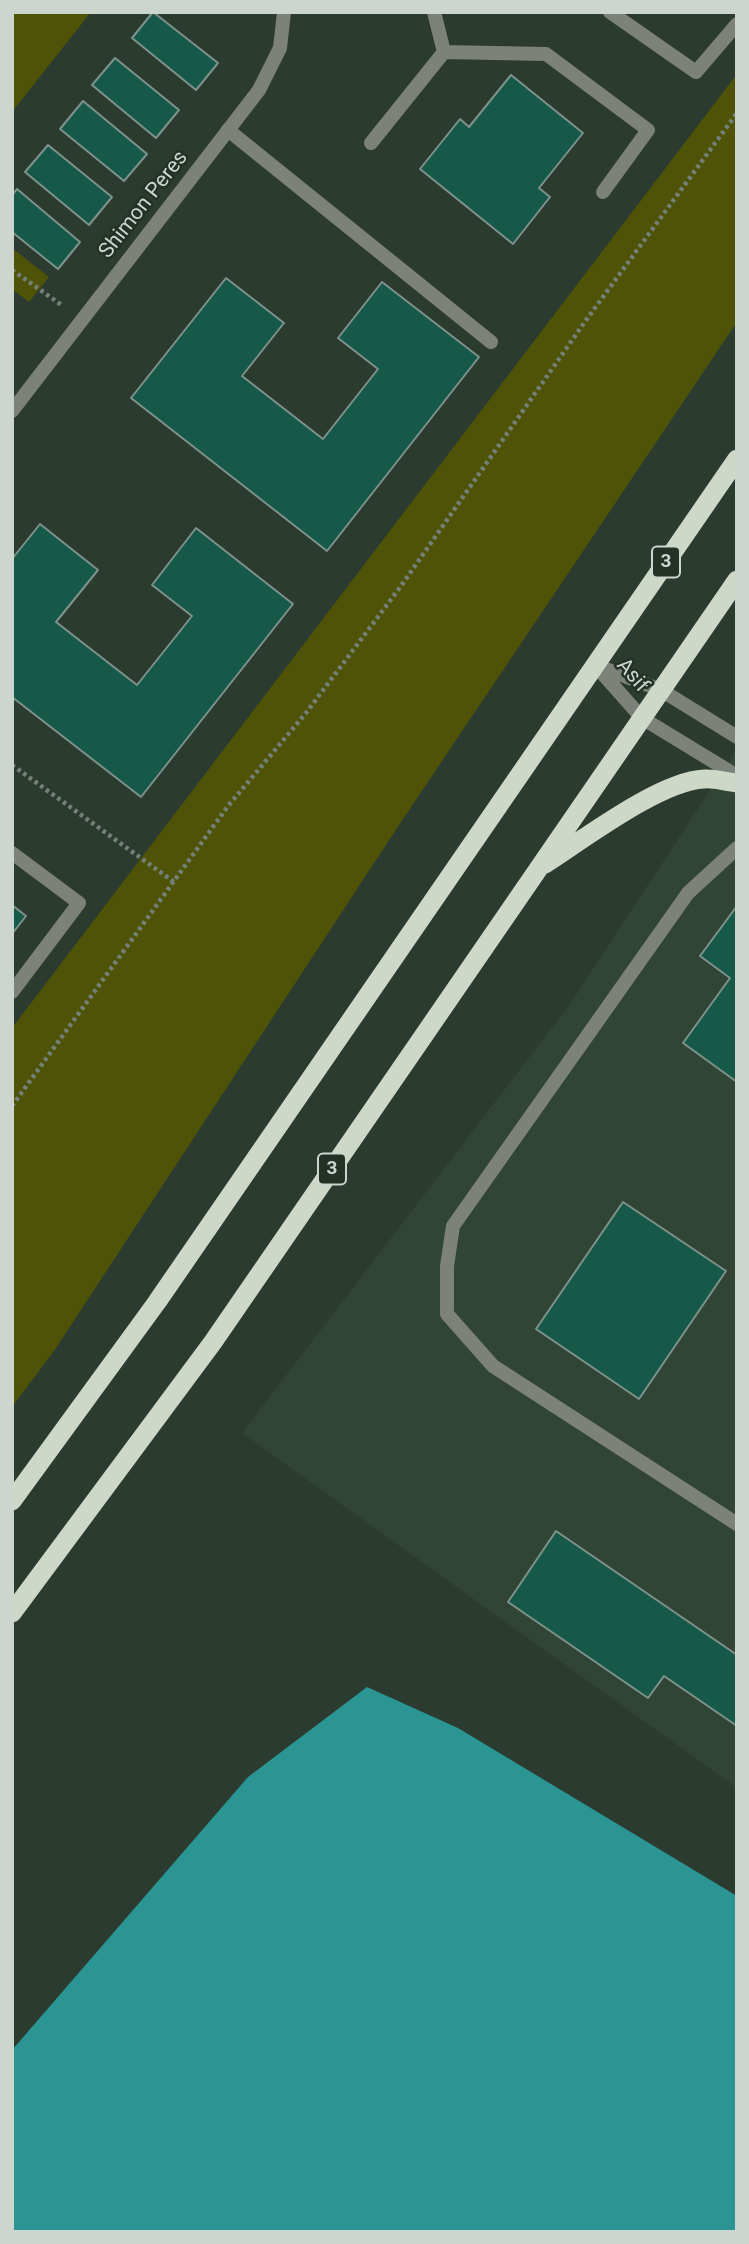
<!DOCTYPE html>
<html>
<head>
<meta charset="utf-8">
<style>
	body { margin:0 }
	#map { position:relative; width:749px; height:2244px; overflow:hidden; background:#2c3b30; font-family:Roboto,sans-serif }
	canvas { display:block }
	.frame { position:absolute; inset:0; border:14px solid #ccd5ce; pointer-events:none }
</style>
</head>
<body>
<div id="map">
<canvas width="749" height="2244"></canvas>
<div class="frame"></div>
</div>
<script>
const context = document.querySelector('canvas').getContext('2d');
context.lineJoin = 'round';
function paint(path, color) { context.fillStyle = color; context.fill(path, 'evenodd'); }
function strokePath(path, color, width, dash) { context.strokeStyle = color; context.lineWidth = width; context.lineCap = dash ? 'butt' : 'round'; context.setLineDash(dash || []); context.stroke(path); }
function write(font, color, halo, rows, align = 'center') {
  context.font = font + ' Roboto,sans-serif'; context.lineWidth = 5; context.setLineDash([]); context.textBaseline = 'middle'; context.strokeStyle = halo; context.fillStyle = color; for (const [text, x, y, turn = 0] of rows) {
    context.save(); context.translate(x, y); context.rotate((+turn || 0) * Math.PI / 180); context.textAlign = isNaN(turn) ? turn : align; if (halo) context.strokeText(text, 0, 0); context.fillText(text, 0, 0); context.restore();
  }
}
paint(new Path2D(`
	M 737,749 L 737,1788 L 242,1433 L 570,1004 Z`), '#314536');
paint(new Path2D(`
	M 12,12 L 91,12 L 12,112 Z
	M 737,74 L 737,322 L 399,825 L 54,1351 L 12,1407 L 12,1028 Z
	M 12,248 L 49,277 L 29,302 L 12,289 Z`), '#4e5307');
paint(new Path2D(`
	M 367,1687 L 458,1728 L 737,1896 L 737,2232 L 12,2232 L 12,2050 L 248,1777 Z`), '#2a9592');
const building = new Path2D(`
	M 153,12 L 218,63 L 196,90 L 132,38 Z
	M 115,58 L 179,110 L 156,138 L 92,85 Z
	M 511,75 L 583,133 L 539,188 L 550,197 L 513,244 L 420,169 L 460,119 L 469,127 Z
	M 83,101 L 147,154 L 124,181 L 60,129 Z
	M 48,145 L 112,197 L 89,225 L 25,172 Z
	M 17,189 L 80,242 L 58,269 L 12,232 L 12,195 Z
	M 226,278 L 284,323 L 242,376 L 323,439 L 378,369 L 338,338 L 382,282 L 479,357 L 327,551 L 131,398 Z
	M 40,524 L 98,570 L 56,622 L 137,685 L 192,616 L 152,585 L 196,528 L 293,604 L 141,797 L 12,697 L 12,559 Z
	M 12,905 L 26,916 L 12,934 Z
	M 737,906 L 737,1082 L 683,1043 L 730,978 L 700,956 Z
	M 623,1202 L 726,1271 L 639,1399 L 536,1329 Z
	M 556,1531 L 737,1655 L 737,1726 L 664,1676 L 648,1698 L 508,1602 Z`);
paint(building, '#175949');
strokePath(building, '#7d928b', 2);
strokePath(new Path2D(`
	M 12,270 L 63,306
	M 12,765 L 174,882
	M 12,1106 L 228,806 L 306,713 L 401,586 L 584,323 L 737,113`), '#758178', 4.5, [3.5, 3.5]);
strokePath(new Path2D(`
	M 610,12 L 696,72 L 737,24
	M 444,52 L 546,54 L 648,130 L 603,192
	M 228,130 L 491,342
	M 371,143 L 444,52 L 434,12
	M 737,848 L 688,893 L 453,1226 L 447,1266 L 447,1314 L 493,1366 L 737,1524
	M 12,853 L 79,903 L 12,992`), '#7c817a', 14);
strokePath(new Path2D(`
	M 12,411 L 259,90 L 280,48 L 284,12
	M 595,665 L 642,718 L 737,776
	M 598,666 L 661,690 L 737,737`), '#7c817a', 14);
strokePath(new Path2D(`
	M 545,864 C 584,839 660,781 704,779 C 714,778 726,782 737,783
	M 12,1501 L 157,1302 L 737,459
	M 12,1613 L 213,1342 L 737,580`), '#ced8c8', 19);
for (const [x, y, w] of [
	[666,562,28],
	[332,1169,28]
]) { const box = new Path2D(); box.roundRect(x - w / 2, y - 15.5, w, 31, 5); context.fillStyle = '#233126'; context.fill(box); strokePath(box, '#ccd5ce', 2); }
write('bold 19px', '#ccd5ce', null, [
	["3",666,562],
	["3",332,1169]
]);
write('21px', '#ccd5ce', '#233126', [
	["Shimon Peres",144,205,-52],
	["Asif",632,676,49]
]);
</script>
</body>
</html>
